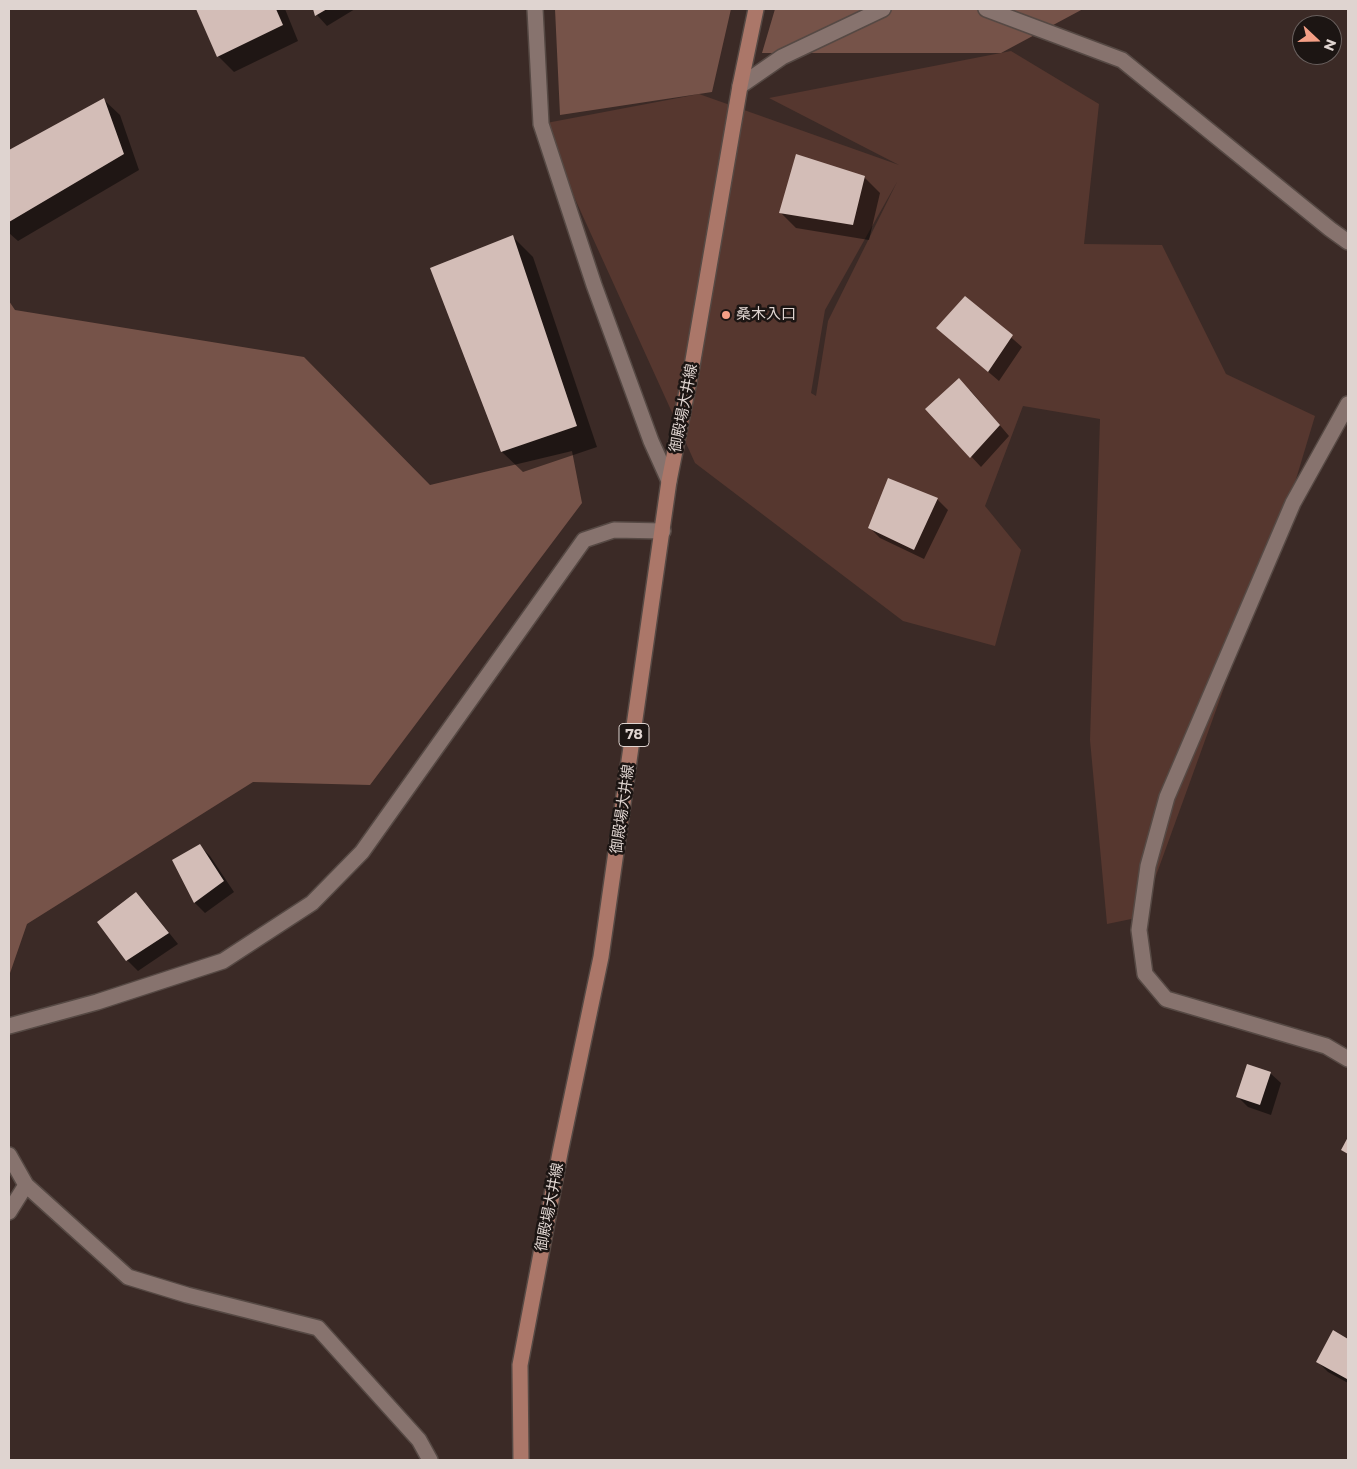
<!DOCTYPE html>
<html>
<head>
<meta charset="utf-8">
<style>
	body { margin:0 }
	#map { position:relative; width:1357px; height:1469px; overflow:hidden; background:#3b2a26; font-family:Montserrat,sans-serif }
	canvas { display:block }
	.frame { position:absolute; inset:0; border:10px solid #dfd4d0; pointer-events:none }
	.north { position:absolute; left:1292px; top:15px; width:50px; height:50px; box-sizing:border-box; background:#1c1513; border:1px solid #6a615f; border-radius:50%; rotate:111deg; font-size:14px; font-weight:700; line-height:20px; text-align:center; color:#dfd4d0 }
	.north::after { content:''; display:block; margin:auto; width:18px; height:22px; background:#f49f86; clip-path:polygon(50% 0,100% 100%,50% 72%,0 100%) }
</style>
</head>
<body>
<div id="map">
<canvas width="1357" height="1469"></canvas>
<div class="frame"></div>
<div class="north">N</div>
</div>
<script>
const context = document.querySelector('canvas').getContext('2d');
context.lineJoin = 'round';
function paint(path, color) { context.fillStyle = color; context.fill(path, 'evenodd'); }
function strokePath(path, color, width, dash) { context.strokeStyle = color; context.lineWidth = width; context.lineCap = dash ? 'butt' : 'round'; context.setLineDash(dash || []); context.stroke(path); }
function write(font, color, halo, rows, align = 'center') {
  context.font = font + ' Montserrat,"Noto Sans JP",sans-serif'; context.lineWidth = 5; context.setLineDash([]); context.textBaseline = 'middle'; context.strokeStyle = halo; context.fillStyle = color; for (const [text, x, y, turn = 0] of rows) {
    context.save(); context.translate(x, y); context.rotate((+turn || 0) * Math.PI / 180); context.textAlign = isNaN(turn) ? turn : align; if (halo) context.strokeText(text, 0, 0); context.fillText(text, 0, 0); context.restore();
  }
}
paint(new Path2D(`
	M 1011,51 L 1099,104 L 1084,244 L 1162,245 L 1226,374 L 1315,416 L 1278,539 L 1141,917 L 1107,924 L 1090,740 L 1100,419 L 1023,406 L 985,506 L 1021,550 L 995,646 L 903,621 L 695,463 L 541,124 L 699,94 L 899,165 L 769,98 ZM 897,182 L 828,321 L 816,396 L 811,393 L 825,310 Z`), '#56372f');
paint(new Path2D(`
	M 555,9 L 731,9 L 712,92 L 560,115 Z
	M 775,9 L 1083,9 L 1001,53 L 762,53 Z
	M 9,301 L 15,310 L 304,357 L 430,485 L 572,451 L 582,503 L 370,785 L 253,782 L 27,924 L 9,976 Z`), '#765349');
paint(new Path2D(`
	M 197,9 L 285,9 L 298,41 L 234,72 L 218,56 Z
	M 314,9 L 355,9 L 327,26 L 317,15 Z
	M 104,100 L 120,115 L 139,170 L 18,241 L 9,233 L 9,151 Z
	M 864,177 L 880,193 L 869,240 L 796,228 L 781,213 Z
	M 512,236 L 533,257 L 597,447 L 523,472 L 502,452 Z
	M 965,297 L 1022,347 L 999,381 L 937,328 Z
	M 970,390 L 1009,436 L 981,467 L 927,409 Z
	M 937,499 L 948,510 L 924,559 L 880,538 L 870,528 Z
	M 199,845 L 210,856 L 234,892 L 205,913 L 195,903 L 173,861 Z
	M 136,894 L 146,904 L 178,944 L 138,971 L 127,960 L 99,922 Z
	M 1270,1073 L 1281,1083 L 1271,1115 L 1248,1107 L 1238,1097 Z
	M 1334,1332 L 1348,1340 L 1348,1383 L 1328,1372 L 1317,1361 Z`), '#0007');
paint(new Path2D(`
	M 196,9 L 276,9 L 283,25 L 217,57 Z
	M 313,9 L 327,9 L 315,16 Z
	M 104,98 L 124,154 L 9,222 L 9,150 Z
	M 796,154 L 865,176 L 853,225 L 779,213 Z
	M 513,235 L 577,426 L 501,452 L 430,268 Z
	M 965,296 L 1013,335 L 988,372 L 936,328 Z
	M 959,378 L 1000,425 L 970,458 L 925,409 Z
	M 888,478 L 938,498 L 914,550 L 868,528 Z
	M 200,844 L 224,881 L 194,903 L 172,860 Z
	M 136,892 L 169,933 L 126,961 L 97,922 Z
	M 1247,1064 L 1271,1072 L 1260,1105 L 1236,1097 Z
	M 1348,1137 L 1348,1154 L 1341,1150 Z
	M 1333,1330 L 1348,1339 L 1347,1379 L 1316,1362 Z`), '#d3bdb7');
const minor = new Path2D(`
	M 535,9 L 541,124 L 594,285 L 651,441 L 669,481
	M 986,9 L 1122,60 L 1330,229 L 1348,242
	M 740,86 L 782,57 L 883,9
	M 1348,404 L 1293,503 L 1167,797 L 1148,866 L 1139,930 L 1145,974 L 1166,999 L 1326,1046 L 1348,1059
	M 9,1026 L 97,1002 L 223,961 L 312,903 L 362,852 L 584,540 L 614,530 L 663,531
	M 9,1155 L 26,1185 L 128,1277 L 187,1295 L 318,1328 L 419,1440 L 430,1460
	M 9,1212 L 26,1185`);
const major = new Path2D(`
	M 521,1460 L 520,1365 L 560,1153 L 601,957 L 669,481 L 692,366 L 740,86 L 756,9`);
strokePath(minor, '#564944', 18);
strokePath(major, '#564944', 18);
strokePath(minor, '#87736e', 15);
strokePath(major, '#ab7769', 15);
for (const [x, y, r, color] of [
	[726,315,5,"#f49f86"]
]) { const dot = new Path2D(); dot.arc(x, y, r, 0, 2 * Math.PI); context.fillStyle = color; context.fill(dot); strokePath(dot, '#1c1513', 2); }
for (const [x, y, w] of [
	[634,735,30]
]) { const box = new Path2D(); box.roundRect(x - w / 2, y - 11.5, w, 23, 4); context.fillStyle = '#1c1513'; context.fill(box); strokePath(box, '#dfd4d0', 1); }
write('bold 14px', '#dfd4d0', null, [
	["78",634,735]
]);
write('15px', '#dfd4d0', '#1c1513', [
	["桑木入口",736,315]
], 'left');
write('15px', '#dfd4d0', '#1c1513', [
	["御殿場大井線",684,408,-79],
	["御殿場大井線",623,809,-82],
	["御殿場大井線",550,1207,-79]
]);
</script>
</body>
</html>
